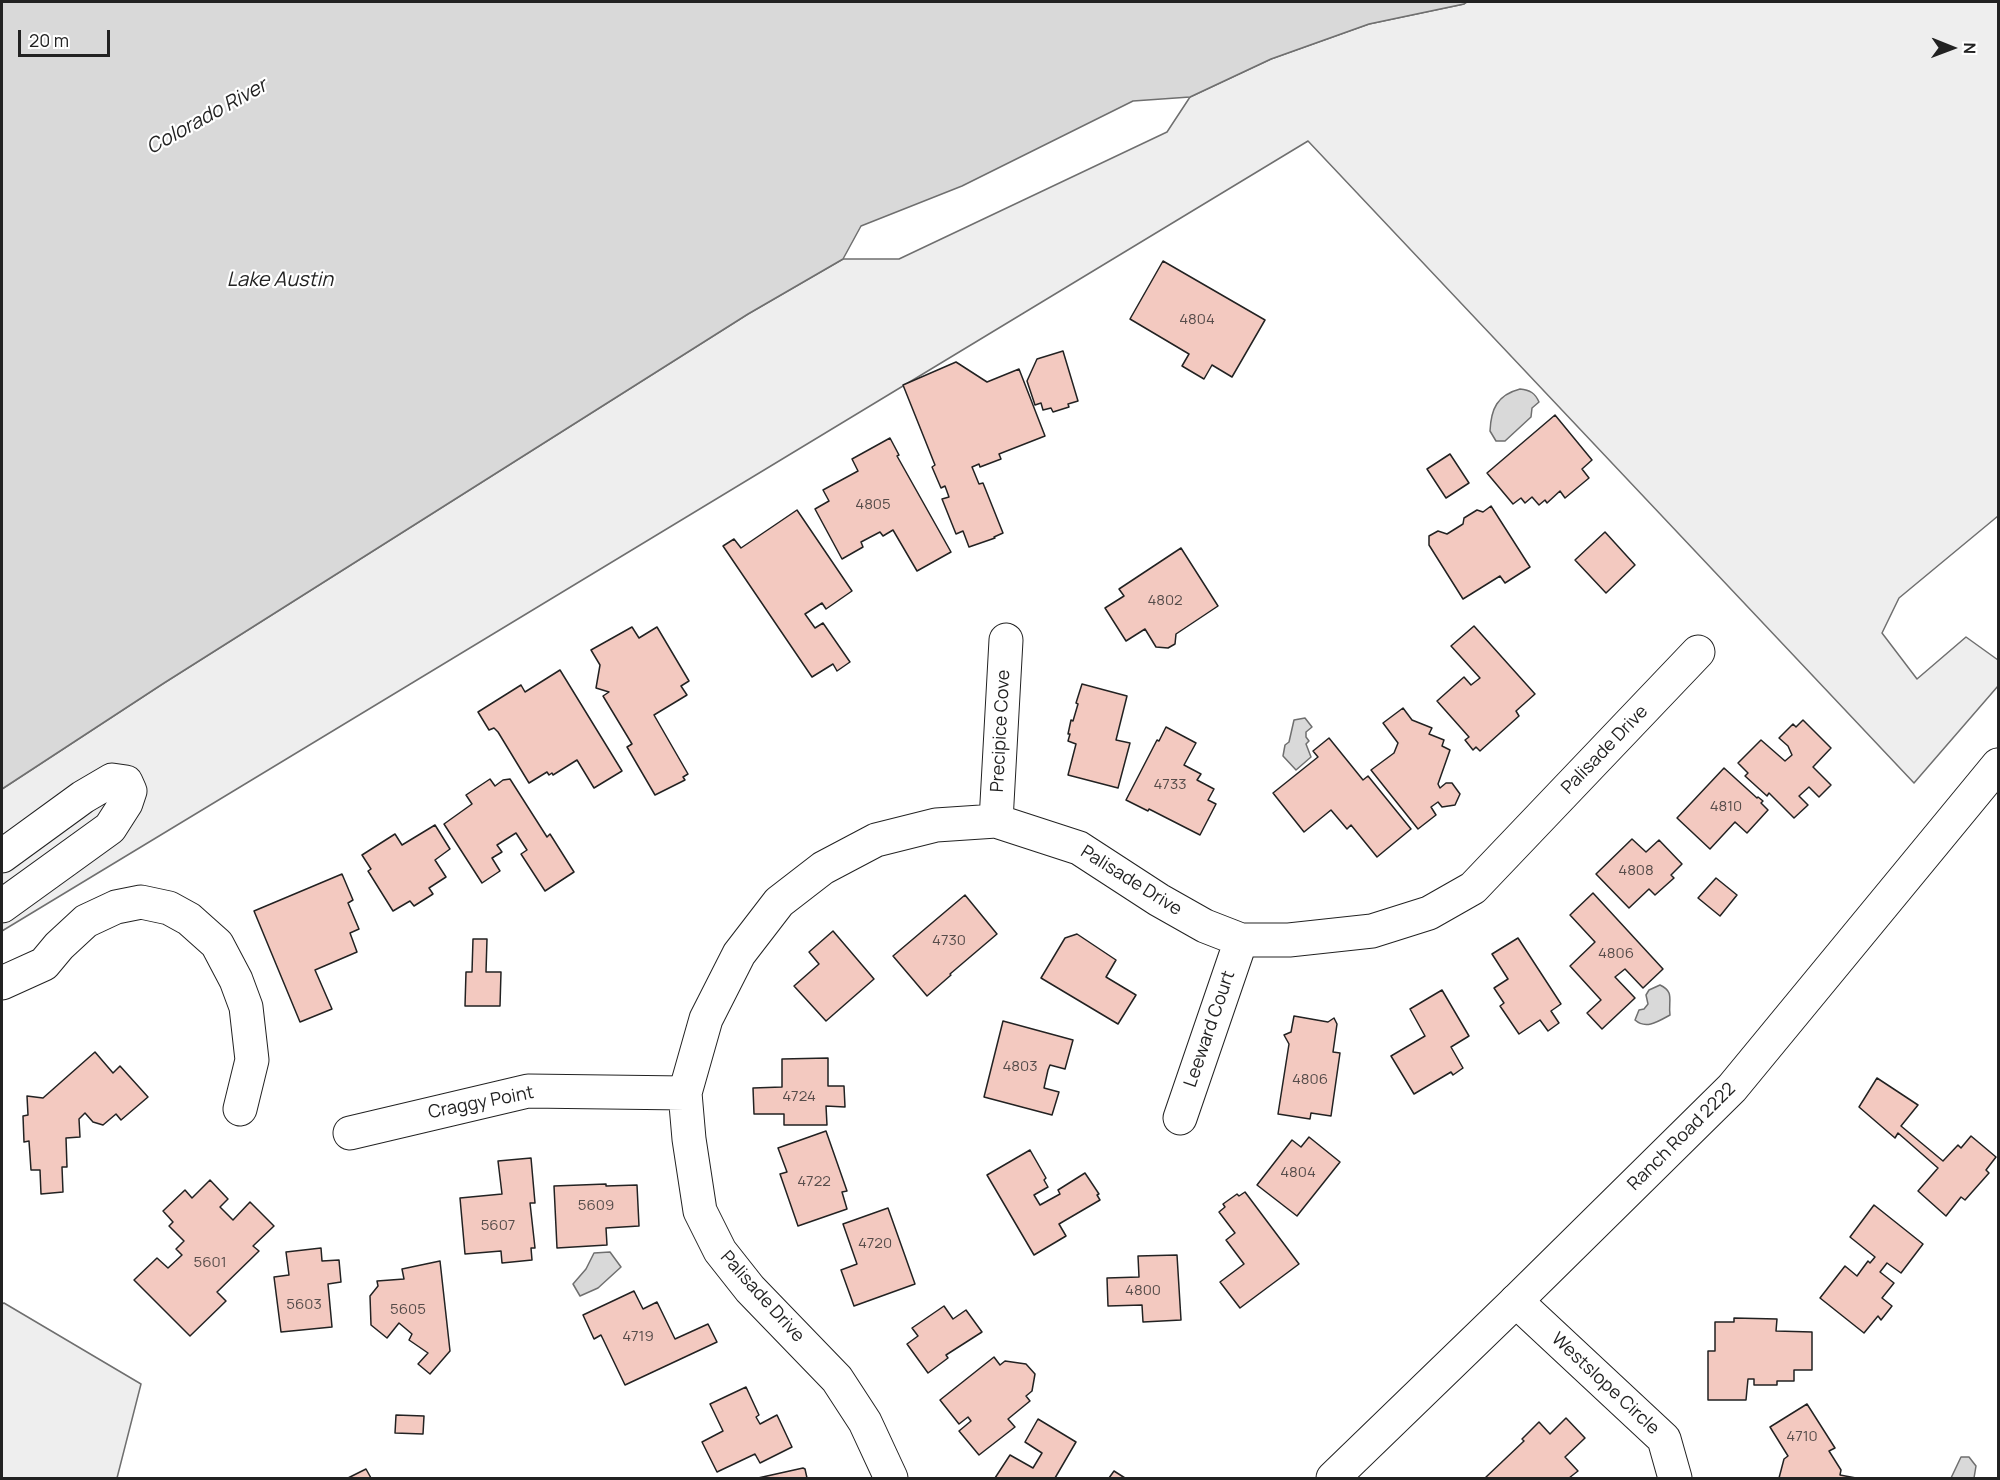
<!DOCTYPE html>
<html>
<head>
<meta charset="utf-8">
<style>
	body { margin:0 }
	#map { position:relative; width:2000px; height:1480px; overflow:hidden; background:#fff; font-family:Manrope,sans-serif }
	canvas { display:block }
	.frame { position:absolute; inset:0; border:3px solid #222; pointer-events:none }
	.north { position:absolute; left:1922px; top:18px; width:60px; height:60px; -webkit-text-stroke:4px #fff; paint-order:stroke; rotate:91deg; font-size:16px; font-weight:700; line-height:24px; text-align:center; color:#222 }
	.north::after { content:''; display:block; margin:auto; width:21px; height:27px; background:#222; clip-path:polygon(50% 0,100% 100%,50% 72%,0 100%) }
	.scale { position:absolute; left:18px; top:30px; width:92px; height:27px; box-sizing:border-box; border:3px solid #222; border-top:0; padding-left:8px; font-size:18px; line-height:21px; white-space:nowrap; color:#222; -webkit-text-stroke:4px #fff; paint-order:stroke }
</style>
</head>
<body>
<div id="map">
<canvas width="2000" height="1480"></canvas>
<div class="frame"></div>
<div class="north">N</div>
<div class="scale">20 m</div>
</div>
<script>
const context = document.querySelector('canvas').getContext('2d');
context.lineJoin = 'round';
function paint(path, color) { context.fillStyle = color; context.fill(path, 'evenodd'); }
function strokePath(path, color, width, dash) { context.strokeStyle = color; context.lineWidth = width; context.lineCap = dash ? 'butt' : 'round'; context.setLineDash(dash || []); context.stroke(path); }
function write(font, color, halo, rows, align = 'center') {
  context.font = font + ' Manrope,sans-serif'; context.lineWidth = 4.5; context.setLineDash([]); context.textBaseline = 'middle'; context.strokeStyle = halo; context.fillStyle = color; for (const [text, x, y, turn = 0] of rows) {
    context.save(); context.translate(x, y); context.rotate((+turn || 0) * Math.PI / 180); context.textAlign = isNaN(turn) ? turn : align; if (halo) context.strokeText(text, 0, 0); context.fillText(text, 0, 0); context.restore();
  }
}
const green = new Path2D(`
	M 1467,2 L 1998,2 L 1998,516 L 1899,598 L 1882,633 L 1917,679 L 1966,637 L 1998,660 L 1998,686 L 1914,783 L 1308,141 L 2,931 L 2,789 L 164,683 L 748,314 L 843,259 L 899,259 L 1167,132 L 1190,97 L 1271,59 L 1369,24 L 1464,4 Z
	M 4,1303 L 141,1384 L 117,1478 L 2,1478 L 2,1304 Z`);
paint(green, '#eee');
strokePath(green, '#6f6f6f', 1.5);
const water = new Path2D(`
	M 2,2 L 1467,2 L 1464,4 L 1369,24 L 1271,59 L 1190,97 L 1133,101 L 962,186 L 861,226 L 843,259 L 748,314 L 164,683 L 2,789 Z
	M 1520,389 C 1530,390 1535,393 1539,402 L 1532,408 L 1531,417 L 1505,441 L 1496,441 L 1490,431 C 1491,409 1497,395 1520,389 Z
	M 1305,718 L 1312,727 L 1306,732 L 1306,737 L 1309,741 L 1306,744 L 1311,757 L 1296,770 L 1283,756 L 1285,745 L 1289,742 L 1294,720 Z
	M 1660,985 C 1675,992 1668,1000 1670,1015 C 1659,1021 1646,1030 1635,1020 L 1639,1010 L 1644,1009 L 1648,1004 L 1646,995 L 1649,990 Z
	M 610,1252 L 621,1267 L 598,1288 L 580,1296 L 573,1284 L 586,1269 L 594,1253 Z
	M 1961,1457 L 1969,1457 L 1976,1466 L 1974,1478 L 1951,1478 Z`);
paint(water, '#d9d9d9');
strokePath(water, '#6f6f6f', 1.5);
const building = new Path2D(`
	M 1163,261 L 1265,320 L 1232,377 L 1212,365 L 1204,379 L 1182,366 L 1189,354 L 1130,319 Z
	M 1063,351 L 1078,401 L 1068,404 L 1069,407 L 1053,412 L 1051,408 L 1043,410 L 1041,403 L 1035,405 L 1027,381 L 1037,359 Z
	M 956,362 L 987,382 L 1019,369 L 1045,436 L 999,454 L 1001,459 L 980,467 L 979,464 L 972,467 L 979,484 L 983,483 L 1003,533 L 994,537 L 995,538 L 969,547 L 963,531 L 956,534 L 942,499 L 949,497 L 945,486 L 941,488 L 932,467 L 935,465 L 903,385 Z
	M 1555,415 L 1592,460 L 1582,469 L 1589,478 L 1565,498 L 1560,491 L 1547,503 L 1545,500 L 1539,505 L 1532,497 L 1525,503 L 1521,498 L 1513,504 L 1487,473 Z
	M 890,438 L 899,455 L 897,456 L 951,552 L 917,571 L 893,530 L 883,536 L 880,532 L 861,542 L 863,547 L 842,559 L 815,509 L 829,501 L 823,490 L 858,471 L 852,459 Z
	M 1450,454 L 1469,483 L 1446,498 L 1427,469 Z
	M 1491,506 L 1530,567 L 1505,583 L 1500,576 L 1463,599 L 1429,545 L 1429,536 L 1438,531 L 1447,534 L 1463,524 L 1464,518 L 1477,510 L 1483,512 Z
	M 797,510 L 852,591 L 826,609 L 822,603 L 805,614 L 815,628 L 823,623 L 850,662 L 837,671 L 833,664 L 812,677 L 723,546 L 734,539 L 741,548 Z
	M 1605,532 L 1635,565 L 1606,593 L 1575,560 Z
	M 1181,548 L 1218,606 L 1176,634 L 1175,644 L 1168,648 L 1156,647 L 1145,629 L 1126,641 L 1105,608 L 1124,596 L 1119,589 Z
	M 1474,626 L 1535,694 L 1516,711 L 1519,716 L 1480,751 L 1476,747 L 1473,750 L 1465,740 L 1469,737 L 1437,701 L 1464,677 L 1471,685 L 1480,678 L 1451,646 Z
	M 632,627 L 639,638 L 657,627 L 689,681 L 681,686 L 687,695 L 654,715 L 688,774 L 683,777 L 685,780 L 655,795 L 627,747 L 632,744 L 603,696 L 609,692 L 596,688 L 600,665 L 591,650 Z
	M 560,670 L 622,771 L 594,788 L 577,760 L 553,775 L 552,773 L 549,775 L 547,772 L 529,783 L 498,732 L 494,728 L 489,730 L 478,712 L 521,685 L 525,692 Z
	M 1082,684 L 1127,696 L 1116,740 L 1130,743 L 1118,788 L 1068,775 L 1076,744 L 1068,741 L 1070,734 L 1068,734 L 1071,720 L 1073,721 L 1078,704 L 1076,703 Z
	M 1403,708 L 1412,720 L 1432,728 L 1429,734 L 1444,740 L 1442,746 L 1450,750 L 1438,784 L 1440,788 L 1446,783 L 1452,783 L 1460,794 L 1455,805 L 1442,807 L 1438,802 L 1431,807 L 1436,815 L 1418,829 L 1371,770 L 1394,753 L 1398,743 L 1383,723 Z
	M 1803,720 L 1831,748 L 1813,767 L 1831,785 L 1819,797 L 1809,787 L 1799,796 L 1808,805 L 1794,818 L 1769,793 L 1767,796 L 1745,776 L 1748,773 L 1738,763 L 1761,740 L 1785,761 L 1792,755 L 1788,746 L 1779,738 L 1793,724 L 1796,727 Z
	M 1166,727 L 1196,743 L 1184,765 L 1201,774 L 1197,780 L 1214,789 L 1208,800 L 1216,804 L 1200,835 L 1149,809 L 1148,811 L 1126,800 L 1157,740 L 1159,741 Z
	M 1329,738 L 1363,780 L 1368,776 L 1411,829 L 1377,857 L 1351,825 L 1347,829 L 1331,810 L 1304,832 L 1273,793 L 1318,757 L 1313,751 Z
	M 1724,768 L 1757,798 L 1758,797 L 1763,801 L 1761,803 L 1768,810 L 1747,833 L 1735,822 L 1710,849 L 1677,818 Z
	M 490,779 L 495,786 L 503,780 L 510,779 L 547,837 L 550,834 L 574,872 L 545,891 L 521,854 L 527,850 L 516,833 L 497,845 L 502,852 L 492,858 L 500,871 L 482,883 L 444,824 L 472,804 L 466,795 Z
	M 435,825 L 450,849 L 435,860 L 446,877 L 429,888 L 433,894 L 414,906 L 410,901 L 393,911 L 368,871 L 371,869 L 362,855 L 395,834 L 402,845 Z
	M 1632,839 L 1646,852 L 1659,840 L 1682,864 L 1671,875 L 1674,878 L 1655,895 L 1649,889 L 1629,908 L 1596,874 Z
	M 342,874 L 353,900 L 348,903 L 359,929 L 350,933 L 357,952 L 315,970 L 332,1009 L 300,1022 L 254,911 Z
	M 1716,878 L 1737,895 L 1720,916 L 1698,898 Z
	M 1593,893 L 1663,969 L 1643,988 L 1625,969 L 1615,977 L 1635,998 L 1602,1029 L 1587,1013 L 1601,1000 L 1570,966 L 1595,942 L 1570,915 Z
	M 965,895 L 997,934 L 950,974 L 951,975 L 927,996 L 893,956 Z
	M 833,931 L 874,979 L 826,1021 L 794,986 L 819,964 L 809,952 Z
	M 1077,934 L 1116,960 L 1106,977 L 1136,995 L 1118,1024 L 1041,978 L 1065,938 Z
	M 1518,938 L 1561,1004 L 1551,1011 L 1559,1023 L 1548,1031 L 1540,1020 L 1519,1034 L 1500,1006 L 1504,1003 L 1494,988 L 1508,979 L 1492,954 Z
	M 473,939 L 487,939 L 486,972 L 501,972 L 500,1006 L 465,1006 L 466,972 L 472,972 Z
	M 1442,990 L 1469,1036 L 1451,1047 L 1463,1068 L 1453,1075 L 1451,1072 L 1414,1094 L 1391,1056 L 1425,1036 L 1410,1009 Z
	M 1294,1016 L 1328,1022 L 1334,1018 L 1337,1024 L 1333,1052 L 1340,1053 L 1331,1116 L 1311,1113 L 1310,1119 L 1278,1114 L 1289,1044 L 1284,1035 L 1291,1032 Z
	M 1003,1021 L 1073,1040 L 1065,1069 L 1050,1065 L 1048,1070 L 1044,1088 L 1059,1092 L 1052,1115 L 984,1097 Z
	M 95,1052 L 113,1073 L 120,1066 L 148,1097 L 121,1120 L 116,1114 L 103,1125 L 93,1122 L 85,1113 L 79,1119 L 80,1137 L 66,1138 L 67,1167 L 62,1167 L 63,1192 L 41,1194 L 40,1170 L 31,1170 L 29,1141 L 24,1142 L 23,1116 L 28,1115 L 27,1096 L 43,1098 Z
	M 828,1058 L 828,1086 L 844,1086 L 845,1107 L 826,1106 L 827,1125 L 784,1125 L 784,1114 L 754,1114 L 753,1088 L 782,1087 L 782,1059 Z
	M 1877,1078 L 1918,1105 L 1901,1126 L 1943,1161 L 1958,1145 L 1961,1148 L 1971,1136 L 1996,1157 L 1986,1170 L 1989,1173 L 1965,1200 L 1961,1197 L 1946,1216 L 1918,1191 L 1938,1168 L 1898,1133 L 1895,1138 L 1859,1107 Z
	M 826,1131 L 847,1191 L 842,1192 L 847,1209 L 798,1226 L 780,1174 L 787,1172 L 778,1148 Z
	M 1309,1137 L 1340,1162 L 1297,1216 L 1257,1185 L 1292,1140 L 1301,1147 Z
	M 1030,1150 L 1046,1178 L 1044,1180 L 1048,1187 L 1034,1195 L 1040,1205 L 1060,1194 L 1058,1190 L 1085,1173 L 1099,1194 L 1097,1195 L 1100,1200 L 1059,1224 L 1066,1236 L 1034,1255 L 987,1175 Z
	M 531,1158 L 535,1203 L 530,1203 L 535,1248 L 531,1248 L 532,1260 L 502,1263 L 501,1251 L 465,1254 L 460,1198 L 502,1194 L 498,1161 Z
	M 210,1180 L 228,1199 L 220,1207 L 233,1220 L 250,1202 L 274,1226 L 253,1246 L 259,1251 L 217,1292 L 226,1301 L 190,1336 L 134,1280 L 157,1258 L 168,1268 L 182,1255 L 176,1249 L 184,1241 L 169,1226 L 173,1222 L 163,1211 L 185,1190 L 192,1198 Z
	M 606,1184 L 606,1186 L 637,1185 L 639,1226 L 606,1228 L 607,1245 L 557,1248 L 554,1186 Z
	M 1245,1192 L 1299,1264 L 1240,1308 L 1220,1282 L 1244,1264 L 1226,1240 L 1235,1233 L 1219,1212 L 1225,1207 L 1223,1204 L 1237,1194 L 1239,1196 Z
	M 1874,1205 L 1923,1244 L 1901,1273 L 1887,1263 L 1880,1272 L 1894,1283 L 1882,1298 L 1892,1306 L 1881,1320 L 1878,1316 L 1864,1333 L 1820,1298 L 1845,1266 L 1857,1276 L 1868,1261 L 1870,1263 L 1875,1257 L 1850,1237 Z
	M 888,1208 L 915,1284 L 854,1306 L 841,1270 L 857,1264 L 843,1224 Z
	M 321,1248 L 322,1261 L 339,1260 L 341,1282 L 328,1284 L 332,1327 L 281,1332 L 274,1277 L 289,1275 L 286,1252 Z
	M 1177,1255 L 1181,1320 L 1143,1322 L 1142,1305 L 1108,1306 L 1107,1278 L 1139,1277 L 1138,1256 Z
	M 440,1261 L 450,1351 L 430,1374 L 418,1364 L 428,1353 L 409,1340 L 412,1334 L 399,1323 L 387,1338 L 371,1325 L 370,1296 L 378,1286 L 377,1281 L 404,1279 L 402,1269 Z
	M 634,1291 L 643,1309 L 657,1302 L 675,1339 L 708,1324 L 717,1342 L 625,1385 L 601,1335 L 594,1339 L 583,1315 Z
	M 944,1306 L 953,1319 L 966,1310 L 982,1332 L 946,1355 L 948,1358 L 928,1373 L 907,1344 L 918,1336 L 912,1328 Z
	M 1734,1318 L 1777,1319 L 1776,1331 L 1812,1332 L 1812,1370 L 1794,1370 L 1794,1381 L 1777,1381 L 1777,1385 L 1754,1385 L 1754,1379 L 1748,1379 L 1746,1400 L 1708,1400 L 1708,1351 L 1715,1351 L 1715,1322 L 1734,1322 Z
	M 994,1357 L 1000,1365 L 1005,1361 L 1026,1364 L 1035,1374 L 1032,1391 L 1026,1396 L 1030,1401 L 1008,1419 L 1015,1427 L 979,1455 L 959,1431 L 971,1421 L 968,1417 L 959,1424 L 940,1400 Z
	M 746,1387 L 759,1415 L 756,1417 L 760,1424 L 777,1415 L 792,1447 L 760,1463 L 755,1454 L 717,1472 L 702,1442 L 723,1431 L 710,1404 Z
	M 1807,1404 L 1835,1448 L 1829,1451 L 1841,1470 L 1840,1475 L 1856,1478 L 1779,1478 L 1784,1459 L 1788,1456 L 1770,1427 Z
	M 396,1415 L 424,1416 L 423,1434 L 395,1433 Z
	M 1566,1418 L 1585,1438 L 1565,1457 L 1578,1471 L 1569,1478 L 1485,1478 L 1524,1441 L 1522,1439 L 1539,1422 L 1550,1434 Z
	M 1038,1419 L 1076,1442 L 1055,1478 L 995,1478 L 1010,1455 L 1033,1468 L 1042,1453 L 1025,1442 Z
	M 803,1468 L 805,1469 L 807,1478 L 758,1478 Z
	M 366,1469 L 371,1478 L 348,1478 Z
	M 1114,1471 L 1125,1478 L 1109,1478 Z`);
paint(building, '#f3c9c0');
strokePath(building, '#222', 1.5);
const minor = new Path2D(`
	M 996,821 L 1006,640
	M 2,856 L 83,797 L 112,780 L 126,782 L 130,791 L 126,803 L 110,828 L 2,906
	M 2,983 L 44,964 L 59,946 L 86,921 L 116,907 L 141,902 L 169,908 L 189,919 L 217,944 L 236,980 L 246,1007 L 252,1060 L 240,1109
	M 1180,1118 L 1241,940
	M 350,1133 L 528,1091 L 685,1093
	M 1516,1301 L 1664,1439 L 1675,1478
	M 891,1478 L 865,1422 L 837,1379 L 750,1289 L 720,1251 L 700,1211 L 689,1139 L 685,1093 L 706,1019 L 739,954 L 779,902 L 823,868 L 876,840 L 936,825 L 996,821 L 1079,848 L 1159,900 L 1205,926 L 1241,940 L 1289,940 L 1372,931 L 1429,913 L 1473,888 L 1698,652`);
const major = new Path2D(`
	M 1333,1478 L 1516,1301 L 1732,1088 L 1998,765`);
strokePath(minor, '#222', 35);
strokePath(major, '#222', 35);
strokePath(minor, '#fff', 33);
strokePath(major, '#fff', 33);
write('15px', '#564c4a', null, [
	["4804",1197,320],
	["4805",873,505],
	["4802",1165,601],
	["4733",1170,785],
	["4810",1726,807],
	["4808",1636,871],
	["4730",949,941],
	["4806",1616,954],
	["4803",1020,1067],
	["4806",1310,1080],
	["4724",799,1097],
	["4804",1298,1173],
	["4722",814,1182],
	["5609",596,1206],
	["5607",498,1226],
	["4720",875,1244],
	["5601",210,1263],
	["4800",1143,1291],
	["5603",304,1305],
	["5605",408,1310],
	["4719",638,1337],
	["4710",1802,1437]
]);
write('18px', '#222', '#fff', [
	["Precipice Cove",1001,731,-87],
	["Palisade Drive",1605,750,-46],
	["Palisade Drive",1131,881,32],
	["Leeward Court",1210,1029,-71],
	["Craggy Point",481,1103,-11],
	["Ranch Road 2222",1682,1137,-45],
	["Palisade Drive",762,1297,48],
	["Westslope Circle",1605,1384,43]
]);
write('italic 20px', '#222', '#fff', [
	["Colorado River",207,117,-29],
	["Lake Austin",280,280]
]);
</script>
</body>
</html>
